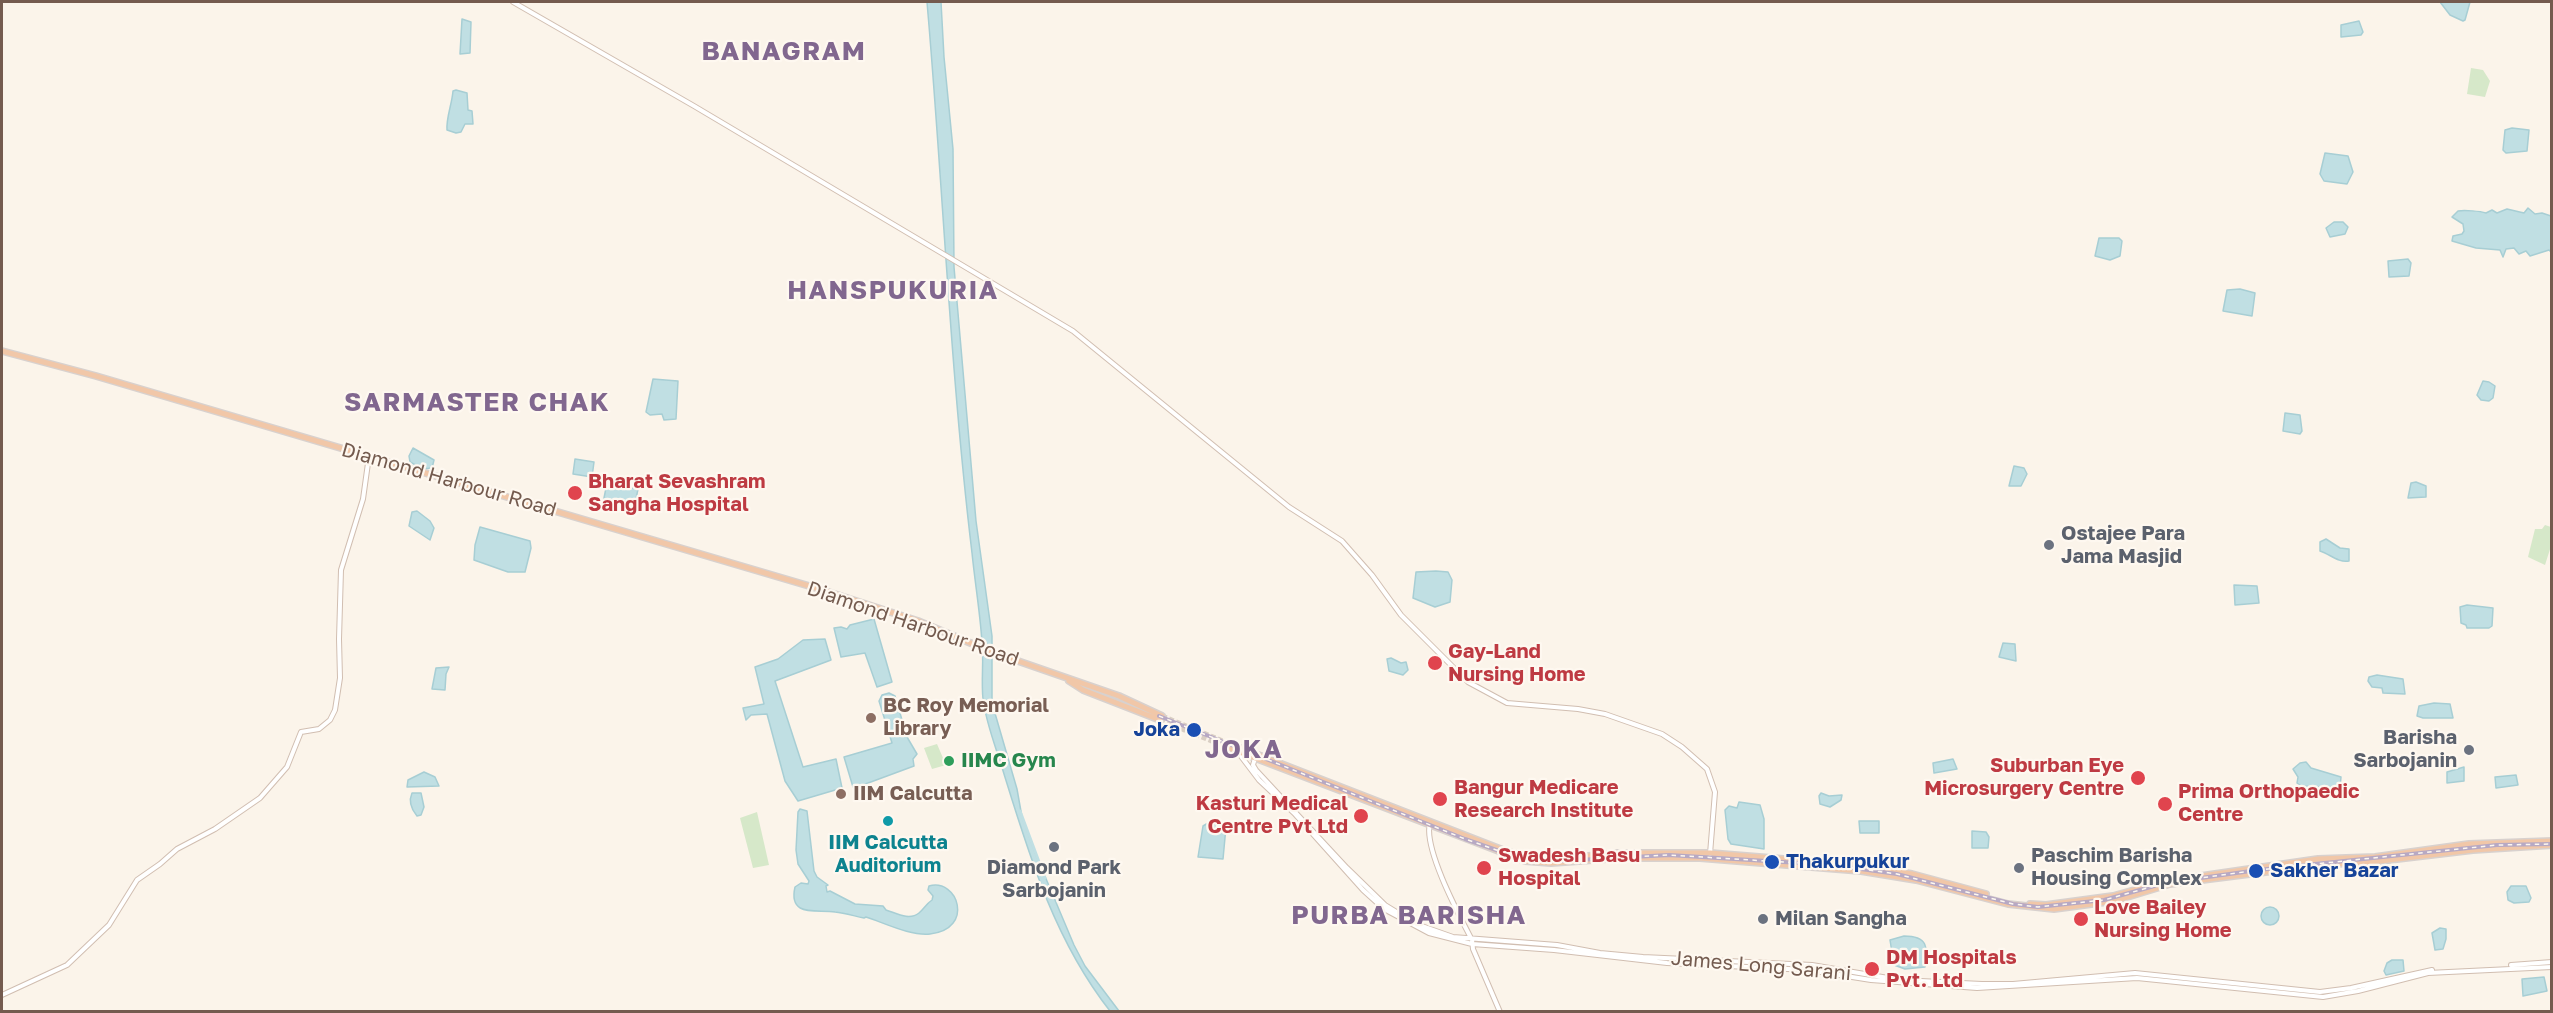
<!DOCTYPE html>
<html>
<head>
<meta charset="utf-8">
<style>
	body { margin:0 }
	#map { position:relative; width:2553px; height:1013px; overflow:hidden; background:#fbf4ea; font-family:"Golos Text",sans-serif }
	canvas { display:block }
	.frame { position:absolute; inset:0; border:3px solid #745b4f; pointer-events:none }
</style>
</head>
<body>
<div id="map">
<canvas width="2553" height="1013"></canvas>
<div class="frame"></div>
</div>
<script>
const context = document.querySelector('canvas').getContext('2d');
context.lineJoin = 'round';
function paint(path, color) { context.fillStyle = color; context.fill(path, 'evenodd'); }
function strokePath(path, color, width, dash) { context.strokeStyle = color; context.lineWidth = width; context.lineCap = dash ? 'butt' : 'round'; context.setLineDash(dash || []); context.stroke(path); }
function write(font, color, halo, rows, align = 'center') {
  context.font = font + ' "Golos Text",sans-serif'; context.lineWidth = 4.5; context.setLineDash([]); context.textBaseline = 'middle'; context.strokeStyle = halo; context.fillStyle = color; for (const [text, x, y, turn = 0] of rows) {
    context.save(); context.translate(x, y); context.rotate((+turn || 0) * Math.PI / 180); context.textAlign = isNaN(turn) ? turn : align; if (halo) context.strokeText(text, 0, 0); context.fillText(text, 0, 0); context.restore();
  }
}
paint(new Path2D(`
	M 2471,68 L 2483,70 L 2490,81 L 2485,97 L 2467,94 Z
	M 2545,525 L 2551,527 L 2551,546 L 2545,565 L 2528,557 L 2535,529 L 2542,529 Z
	M 937,744 L 946,765 L 932,769 L 924,748 Z
	M 757,812 L 769,865 L 753,868 L 740,818 Z`), '#d6e8c9');
const water = new Path2D(`
	M 927,2 L 941,2 L 944,57 L 953,149 L 954,267 L 976,521 L 992,636 L 992,703 L 1017,789 L 1022,817 L 1036,855 L 1074,945 L 1085,966 L 1119,1011 L 1110,1011 C 1055,941 1030,858 1004,774 C 997,750 986,724 983,699 C 981,680 984,661 982,642 C 980,612 975,583 972,553 C 950,370 943,186 927,2 Z
	M 2440,2 L 2470,2 L 2465,20 L 2463,21 L 2450,15 Z
	M 462,19 L 471,22 L 470,53 L 460,54 Z
	M 2359,21 L 2363,32 L 2361,35 L 2341,37 L 2341,25 Z
	M 456,90 L 467,93 L 468,110 L 472,111 L 473,124 L 465,124 L 461,132 L 456,133 L 447,130 C 446,118 452,104 453,91 Z
	M 2512,128 L 2529,130 L 2527,151 L 2506,153 L 2503,150 L 2505,130 Z
	M 2325,153 L 2348,156 L 2353,172 L 2347,184 L 2324,181 L 2320,174 Z
	M 2528,208 L 2535,214 L 2542,213 L 2551,216 L 2551,252 L 2549,250 L 2530,256 L 2526,251 L 2519,254 L 2514,248 L 2506,249 L 2503,257 L 2500,250 L 2476,248 L 2452,241 L 2453,236 L 2462,234 L 2464,231 L 2463,224 L 2452,217 L 2458,211 C 2464,210 2480,211 2486,213 L 2492,210 L 2497,213 L 2507,209 L 2524,213 Z
	M 2334,222 L 2343,222 L 2348,227 L 2345,234 L 2330,237 L 2326,228 Z
	M 2099,238 L 2119,238 L 2122,241 L 2120,256 L 2110,260 L 2095,256 Z
	M 2408,259 L 2411,263 L 2409,276 L 2389,277 L 2388,261 Z
	M 2240,289 L 2255,293 L 2252,316 L 2223,311 L 2227,290 Z
	M 653,379 L 678,381 L 676,419 L 664,420 L 662,414 L 650,415 L 646,412 Z
	M 2483,381 L 2489,382 L 2495,386 L 2493,398 L 2489,401 L 2481,400 L 2477,395 Z
	M 2285,413 L 2300,415 L 2302,431 L 2300,434 L 2283,431 Z
	M 413,448 L 434,460 L 432,468 L 423,469 L 410,462 L 409,456 Z
	M 575,459 L 594,462 L 592,477 L 573,474 Z
	M 2014,466 L 2024,468 L 2027,474 L 2021,486 L 2009,486 Z
	M 2416,482 L 2426,486 L 2426,497 L 2408,498 L 2411,483 Z
	M 607,483 L 638,489 L 634,509 L 603,503 Z
	M 417,511 L 430,521 L 434,528 L 430,540 L 409,526 L 412,512 Z
	M 480,527 L 530,541 L 531,548 L 525,572 L 508,572 L 474,560 L 475,545 Z
	M 2326,539 L 2340,548 L 2349,549 L 2349,561 C 2338,563 2330,554 2320,551 L 2320,542 Z
	M 1436,571 L 1448,572 L 1452,580 L 1450,602 L 1435,607 L 1413,598 L 1416,572 Z
	M 2234,585 L 2257,586 L 2259,603 L 2235,605 Z
	M 2467,605 L 2493,608 L 2492,626 L 2489,628 L 2467,628 L 2466,625 L 2461,623 L 2460,607 Z
	M 874,619 L 892,682 L 877,687 L 865,653 L 841,657 L 834,628 L 841,627 L 847,629 L 850,625 Z
	M 825,639 L 831,660 L 775,681 L 803,767 L 836,759 L 842,788 L 798,801 L 785,781 L 767,714 L 751,715 L 746,720 L 743,708 L 764,704 L 755,667 L 778,659 L 803,640 Z
	M 2003,643 L 2015,644 L 2016,661 L 1999,657 Z
	M 1391,658 L 1401,663 L 1406,662 L 1408,670 L 1403,675 L 1389,671 L 1387,659 Z
	M 449,667 L 446,674 L 445,690 L 432,689 L 436,668 Z
	M 2377,675 L 2403,679 L 2405,694 L 2383,693 L 2382,688 L 2372,687 L 2368,681 L 2369,677 Z
	M 889,693 L 895,696 L 907,737 L 917,754 L 913,759 L 914,766 L 860,786 L 853,787 L 844,757 L 892,743 L 879,701 L 882,695 Z
	M 2434,703 L 2450,704 L 2453,718 L 2423,718 L 2417,716 L 2419,706 Z
	M 1953,759 L 1957,769 L 1934,773 L 1933,763 Z
	M 2306,762 L 2311,768 L 2341,777 L 2340,788 L 2301,786 L 2297,783 L 2298,777 L 2293,769 L 2300,763 Z
	M 2464,767 L 2464,781 L 2447,783 L 2447,772 Z
	M 424,772 L 435,777 L 439,786 L 407,787 L 408,780 Z
	M 2516,775 L 2518,785 L 2496,788 L 2495,777 Z
	M 412,793 L 421,793 L 424,807 L 421,815 L 417,816 C 412,810 408,802 412,793 Z
	M 1821,793 L 1829,796 L 1842,795 L 1841,800 L 1830,807 L 1820,804 L 1819,796 Z
	M 1739,802 L 1760,805 L 1764,819 L 1764,849 L 1731,844 L 1728,839 L 1725,810 L 1729,806 L 1737,808 Z
	M 800,809 L 807,811 L 814,871 L 817,877 L 828,885 L 826,886 L 827,892 L 830,891 L 855,904 L 883,906 L 886,910 C 896,913 909,921 919,913 C 924,909 926,904 932,900 L 933,896 L 928,890 L 929,886 C 958,878 975,929 930,934 C 910,936 885,923 866,917 L 864,918 C 854,916 845,913 835,912 C 817,909 788,918 795,887 L 801,883 L 808,884 L 809,881 L 798,864 L 796,850 L 798,812 Z
	M 1859,821 L 1879,821 L 1879,833 L 1860,833 Z
	M 1208,823 L 1226,827 L 1223,859 L 1198,857 L 1203,826 Z
	M 1972,831 L 1986,832 L 1989,837 L 1988,848 L 1972,848 Z
	M 2511,886 L 2526,886 L 2531,898 L 2529,902 L 2514,903 L 2508,900 L 2507,892 Z
	M2261 916a9 9 0 1 1 18 0a9 9 0 1 1-18 0Z
	M 2440,928 L 2446,929 L 2446,939 L 2443,949 L 2435,950 L 2432,933 Z
	M 1904,936 C 1928,936 1928,947 1925,967 L 1905,969 L 1894,965 L 1890,940 Z
	M 2392,960 L 2403,960 L 2404,971 L 2386,975 L 2384,971 L 2387,963 Z
	M 2544,977 L 2547,991 L 2523,996 L 2522,979 Z`);
paint(water, '#c0dfe3');
strokePath(water, '#a7ced4', 1.5);
strokePath(new Path2D(`
	M 1020,811 L 1045,878`), '#c0dfe3', 3);
strokePath(new Path2D(`
	M 1162,716 L 1230,744
	M 1160,720 L 1229,748`), '#d9cec3', 5, [5, 2.5]);
const secondary = new Path2D(`
	M 513,2 L 694,106 L 1073,331 L 1289,507 L 1342,541 L 1372,575 L 1401,615 L 1468,682 L 1507,703 L 1578,709 L 1605,714 L 1662,734 L 1682,747 L 1707,769 L 1715,792 L 1710,854
	M 1237,751 L 1259,780 L 1294,813 L 1363,890 L 1384,909 L 1429,933 L 1472,944 L 1554,950 L 1667,963 L 1808,970 L 1871,980 L 1977,988 L 2137,978 L 2323,997 L 2358,991 L 2428,973 L 2552,967
	M 1255,758 L 1253,765 L 1256,770 L 1347,868 L 1385,905 L 1416,924 L 1453,937 L 1557,945 L 1600,953 L 1643,957 L 1812,965 L 1900,980 L 1982,984 L 2013,984 L 2135,973 L 2320,992 L 2351,988 L 2432,970
	M 1430,823 C 1423,848 1459,915 1472,940 L 1473,949 L 1500,1012
	M 2511,965 L 2552,962
	M 2,995 L 67,965 L 109,925 L 137,880 L 160,864 L 177,849 L 215,829 L 260,798 L 287,767 L 301,732 L 319,729 L 330,720 L 335,710 L 340,678 L 339,639 L 341,570 L 363,499 L 369,456`);
const trunk = new Path2D(`
	M 2,351 L 96,376 L 816,588 L 918,621 L 992,652 L 1119,696 L 1162,716
	M 1069,681 L 1083,690 L 1160,720
	M 1230,744 L 1508,852 L 1548,860 L 1618,853 L 1710,853 L 1857,865 L 1912,874 L 1986,894
	M 1229,748 L 1525,861 L 1551,863 L 1620,858 L 1700,858 L 1861,871 L 1916,880 L 2008,904 L 2054,909 L 2114,901 L 2170,884 L 2321,865 L 2380,861 L 2473,850 L 2552,845
	M 2030,904 L 2046,905 L 2113,896 L 2167,881 L 2318,859 L 2375,857 L 2469,844 L 2552,841`);
strokePath(secondary, '#d1beb1', 6);
strokePath(trunk, '#d8d1ce', 8);
strokePath(secondary, '#fff', 4);
strokePath(trunk, '#f1c7a8', 5);
const rail = new Path2D(`
	M 1159,716 L 1465,839 L 1522,859 L 1560,861 L 1669,855 L 1832,865 L 1897,874 L 2013,904 L 2038,907 L 2104,900 L 2165,883 L 2258,870 L 2497,845 L 2552,844`);
strokePath(rail, '#b7a9c4', 4);
strokePath(rail, '#fef8f0', 1.5, [4.5]);
for (const [x, y, r, color] of [
	[575,493,8,"#e0444e"],
	[2049,545,6,"#6b7280"],
	[1435,663,8,"#e0444e"],
	[871,718,6,"#8d6e63"],
	[1194,730,8,"#1a4fb4"],
	[2469,750,6,"#6b7280"],
	[949,761,6,"#2e9e5b"],
	[2138,778,8,"#e0444e"],
	[841,794,6,"#8d6e63"],
	[1440,799,8,"#e0444e"],
	[2165,804,8,"#e0444e"],
	[1361,816,8,"#e0444e"],
	[888,821,6,"#0f9aa8"],
	[1054,847,6,"#6b7280"],
	[1772,862,8,"#1a4fb4"],
	[1484,868,8,"#e0444e"],
	[2019,868,6,"#6b7280"],
	[2256,871,8,"#1a4fb4"],
	[1763,919,6,"#6b7280"],
	[2081,919,8,"#e0444e"],
	[1872,969,8,"#e0444e"]
]) { const dot = new Path2D(); dot.arc(x, y, r, 0, 2 * Math.PI); context.fillStyle = color; context.fill(dot); strokePath(dot, '#fef8f0', 2); }
write('20px', '#745b4f', '#fef8f0', [
	["Diamond Harbour Road",449,480,16],
	["Diamond Harbour Road",913,624,19],
	["James Long Sarani",1761,966,5]
]);
write('bold 20px', '#be3a42', '#fef8f0', [
	["Bharat Sevashram",588,482],
	["Sangha Hospital",588,505],
	["Gay-Land",1448,652],
	["Nursing Home",1448,675],
	["Suburban Eye",2124,766,"right"],
	["Microsurgery Centre",2124,789,"right"],
	["Bangur Medicare",1454,788],
	["Research Institute",1454,811],
	["Prima Orthopaedic",2178,792],
	["Centre",2178,815],
	["Kasturi Medical",1348,804,"right"],
	["Centre Pvt Ltd",1348,827,"right"],
	["Swadesh Basu",1498,856],
	["Hospital",1498,879],
	["Love Bailey",2094,908],
	["Nursing Home",2094,931],
	["DM Hospitals",1886,958],
	["Pvt. Ltd",1886,981]
], 'left');
write('bold 20px', '#5b616d', '#fef8f0', [
	["Ostajee Para",2061,534],
	["Jama Masjid",2061,557],
	["Barisha",2457,738,"right"],
	["Sarbojanin",2457,761,"right"],
	["Paschim Barisha",2031,856],
	["Housing Complex",2031,879],
	["Diamond Park",1054,868,"center"],
	["Sarbojanin",1054,891,"center"],
	["Milan Sangha",1775,919]
], 'left');
write('bold 20px', '#785e54', '#fef8f0', [
	["BC Roy Memorial",883,706],
	["Library",883,729],
	["IIM Calcutta",853,794]
], 'left');
write('bold 20px', '#164399', '#fef8f0', [
	["Joka",1180,730,"right"],
	["Thakurpukur",1786,862],
	["Sakher Bazar",2270,871]
], 'left');
write('bold 20px', '#27864d', '#fef8f0', [
	["IIMC Gym",961,761]
], 'left');
write('bold 20px', '#0d838f', '#fef8f0', [
	["IIM Calcutta",888,843],
	["Auditorium",888,866]
]);
context.letterSpacing = '1.5px';
write('bold 26px', '#81678f', '#fef8f0', [
	["BANAGRAM",784,52],
	["HANSPUKURIA",893,291],
	["SARMASTER CHAK",477,403],
	["JOKA",1244,750],
	["PURBA BARISHA",1409,916]
]);
context.letterSpacing = '0px';
</script>
</body>
</html>
